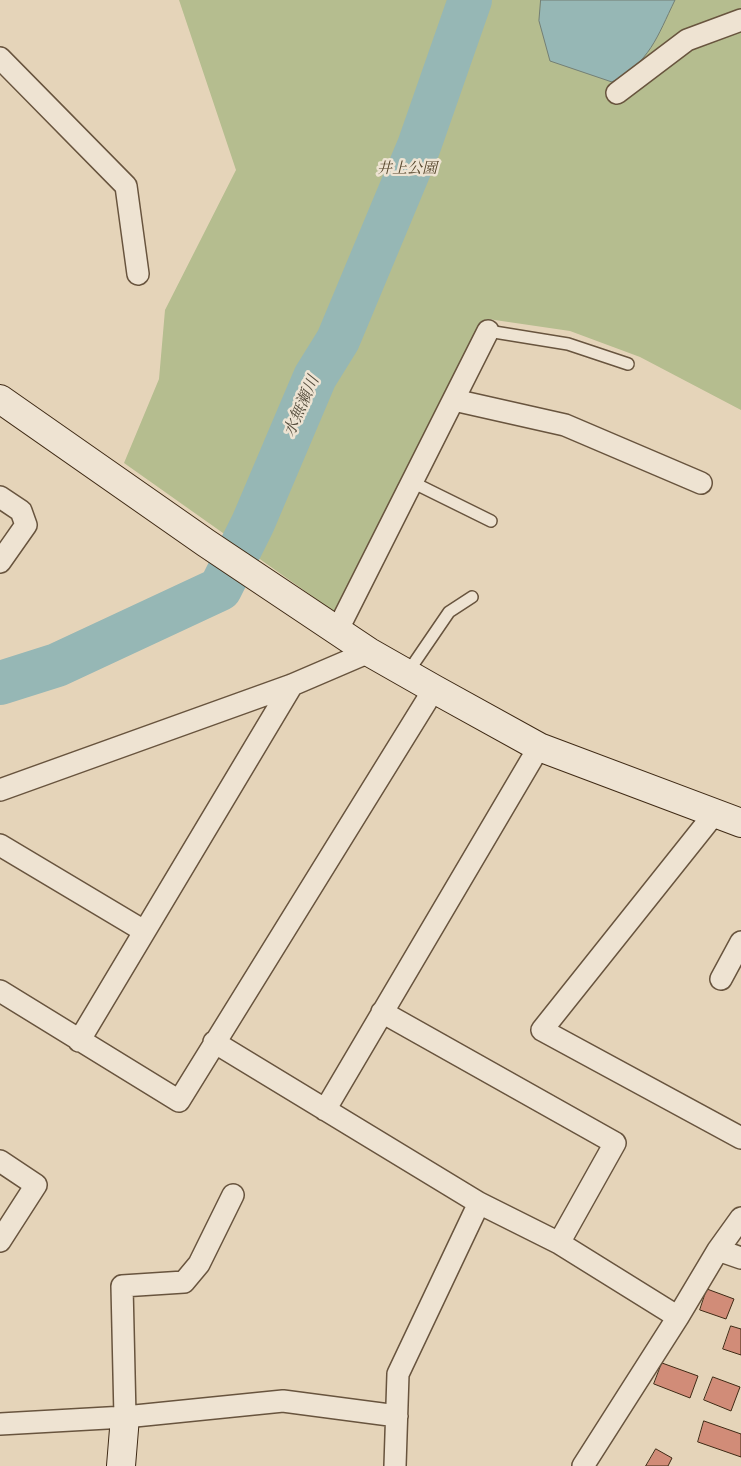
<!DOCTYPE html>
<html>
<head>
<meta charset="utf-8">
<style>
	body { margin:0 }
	canvas { display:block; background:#e5d4b9 }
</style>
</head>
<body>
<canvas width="741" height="1466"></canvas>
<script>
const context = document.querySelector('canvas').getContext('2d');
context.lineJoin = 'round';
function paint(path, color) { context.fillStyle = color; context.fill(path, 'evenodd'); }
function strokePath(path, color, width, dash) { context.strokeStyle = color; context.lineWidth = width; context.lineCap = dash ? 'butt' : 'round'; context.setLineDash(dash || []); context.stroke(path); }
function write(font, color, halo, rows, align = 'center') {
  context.font = font + ' Vollkorn,"Noto Serif JP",serif'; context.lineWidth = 5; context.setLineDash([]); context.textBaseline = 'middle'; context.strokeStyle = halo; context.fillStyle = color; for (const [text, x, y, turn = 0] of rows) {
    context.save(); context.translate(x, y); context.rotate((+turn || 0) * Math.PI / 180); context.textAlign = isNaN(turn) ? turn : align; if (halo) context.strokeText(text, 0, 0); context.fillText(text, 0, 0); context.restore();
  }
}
paint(new Path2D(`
	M 179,0 L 741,0 L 741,410 L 640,357 L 570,331 L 488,319 L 336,613 L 124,463 L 159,379 L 165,310 L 236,170 Z`), '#b5bd8f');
const water = new Path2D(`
	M 541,0 L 675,0 C 657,37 650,62 612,82 L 550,61 L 539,21 Z`);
paint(water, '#96b7b5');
strokePath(water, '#737f75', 1);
strokePath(new Path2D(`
	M 0,683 L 57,665 L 220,589 L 253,523 L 315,377 L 338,340 L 419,146 L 470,0`), '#96b7b5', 44);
const building = new Path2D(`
	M 707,1289 L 734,1299 L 726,1319 L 700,1310 Z
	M 731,1326 L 741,1329 L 741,1355 L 723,1349 Z
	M 662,1363 L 698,1376 L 690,1398 L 654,1384 Z
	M 713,1377 L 740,1387 L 731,1411 L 704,1400 Z
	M 704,1421 L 741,1434 L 741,1457 L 698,1442 Z
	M 656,1449 L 672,1458 L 668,1466 L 646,1466 Z`);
paint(building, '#d18c78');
strokePath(building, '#3f2a15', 1);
const lane = new Path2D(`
	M 488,331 L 568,344 L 628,364
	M 412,482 L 491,521
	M 408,672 L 449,612 L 472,597`);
const street = new Path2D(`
	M 0,58 L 126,186 L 138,274
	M 617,93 L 687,40 L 741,20
	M 454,400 L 565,425 L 701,483
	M 0,497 L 21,511 L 26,525 L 0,562
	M 337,631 L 488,331
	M 0,790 L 292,685 L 369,652
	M 715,813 L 542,1030 L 741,1138
	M 0,845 L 144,931
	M 721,979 L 741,942
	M 0,991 L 179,1101 L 434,689
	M 382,1012 L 615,1143 L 559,1243
	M 79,1041 L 292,685
	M 214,1042 L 479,1203 L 559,1243 L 678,1317
	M 325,1110 L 539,747
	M 0,1161 L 36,1185 L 0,1241
	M 718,1250 L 741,1258
	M 125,1417 L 122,1286 L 184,1282 L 199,1264 L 233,1195
	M 0,1424 L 125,1417 L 283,1401 L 397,1416
	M 395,1466 L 398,1374 L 479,1203
	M 583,1466 L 678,1317 L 718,1250 L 741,1218`);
const secondary = new Path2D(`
	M 0,399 L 206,543 L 369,652 L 434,689 L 539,747 L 741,823
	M 121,1466 L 125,1417`);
strokePath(lane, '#68543e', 14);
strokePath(street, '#68543e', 24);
strokePath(secondary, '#3f2a15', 30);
strokePath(lane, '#eee3d2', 11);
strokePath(street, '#eee3d2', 21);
strokePath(secondary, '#eee3d2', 28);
write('italic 15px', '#57472d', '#eee3d2', [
	["井上公園",407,170]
]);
write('italic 16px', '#554d3d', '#eee3d2', [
	["水無瀬川",303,407,-66]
]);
</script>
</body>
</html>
